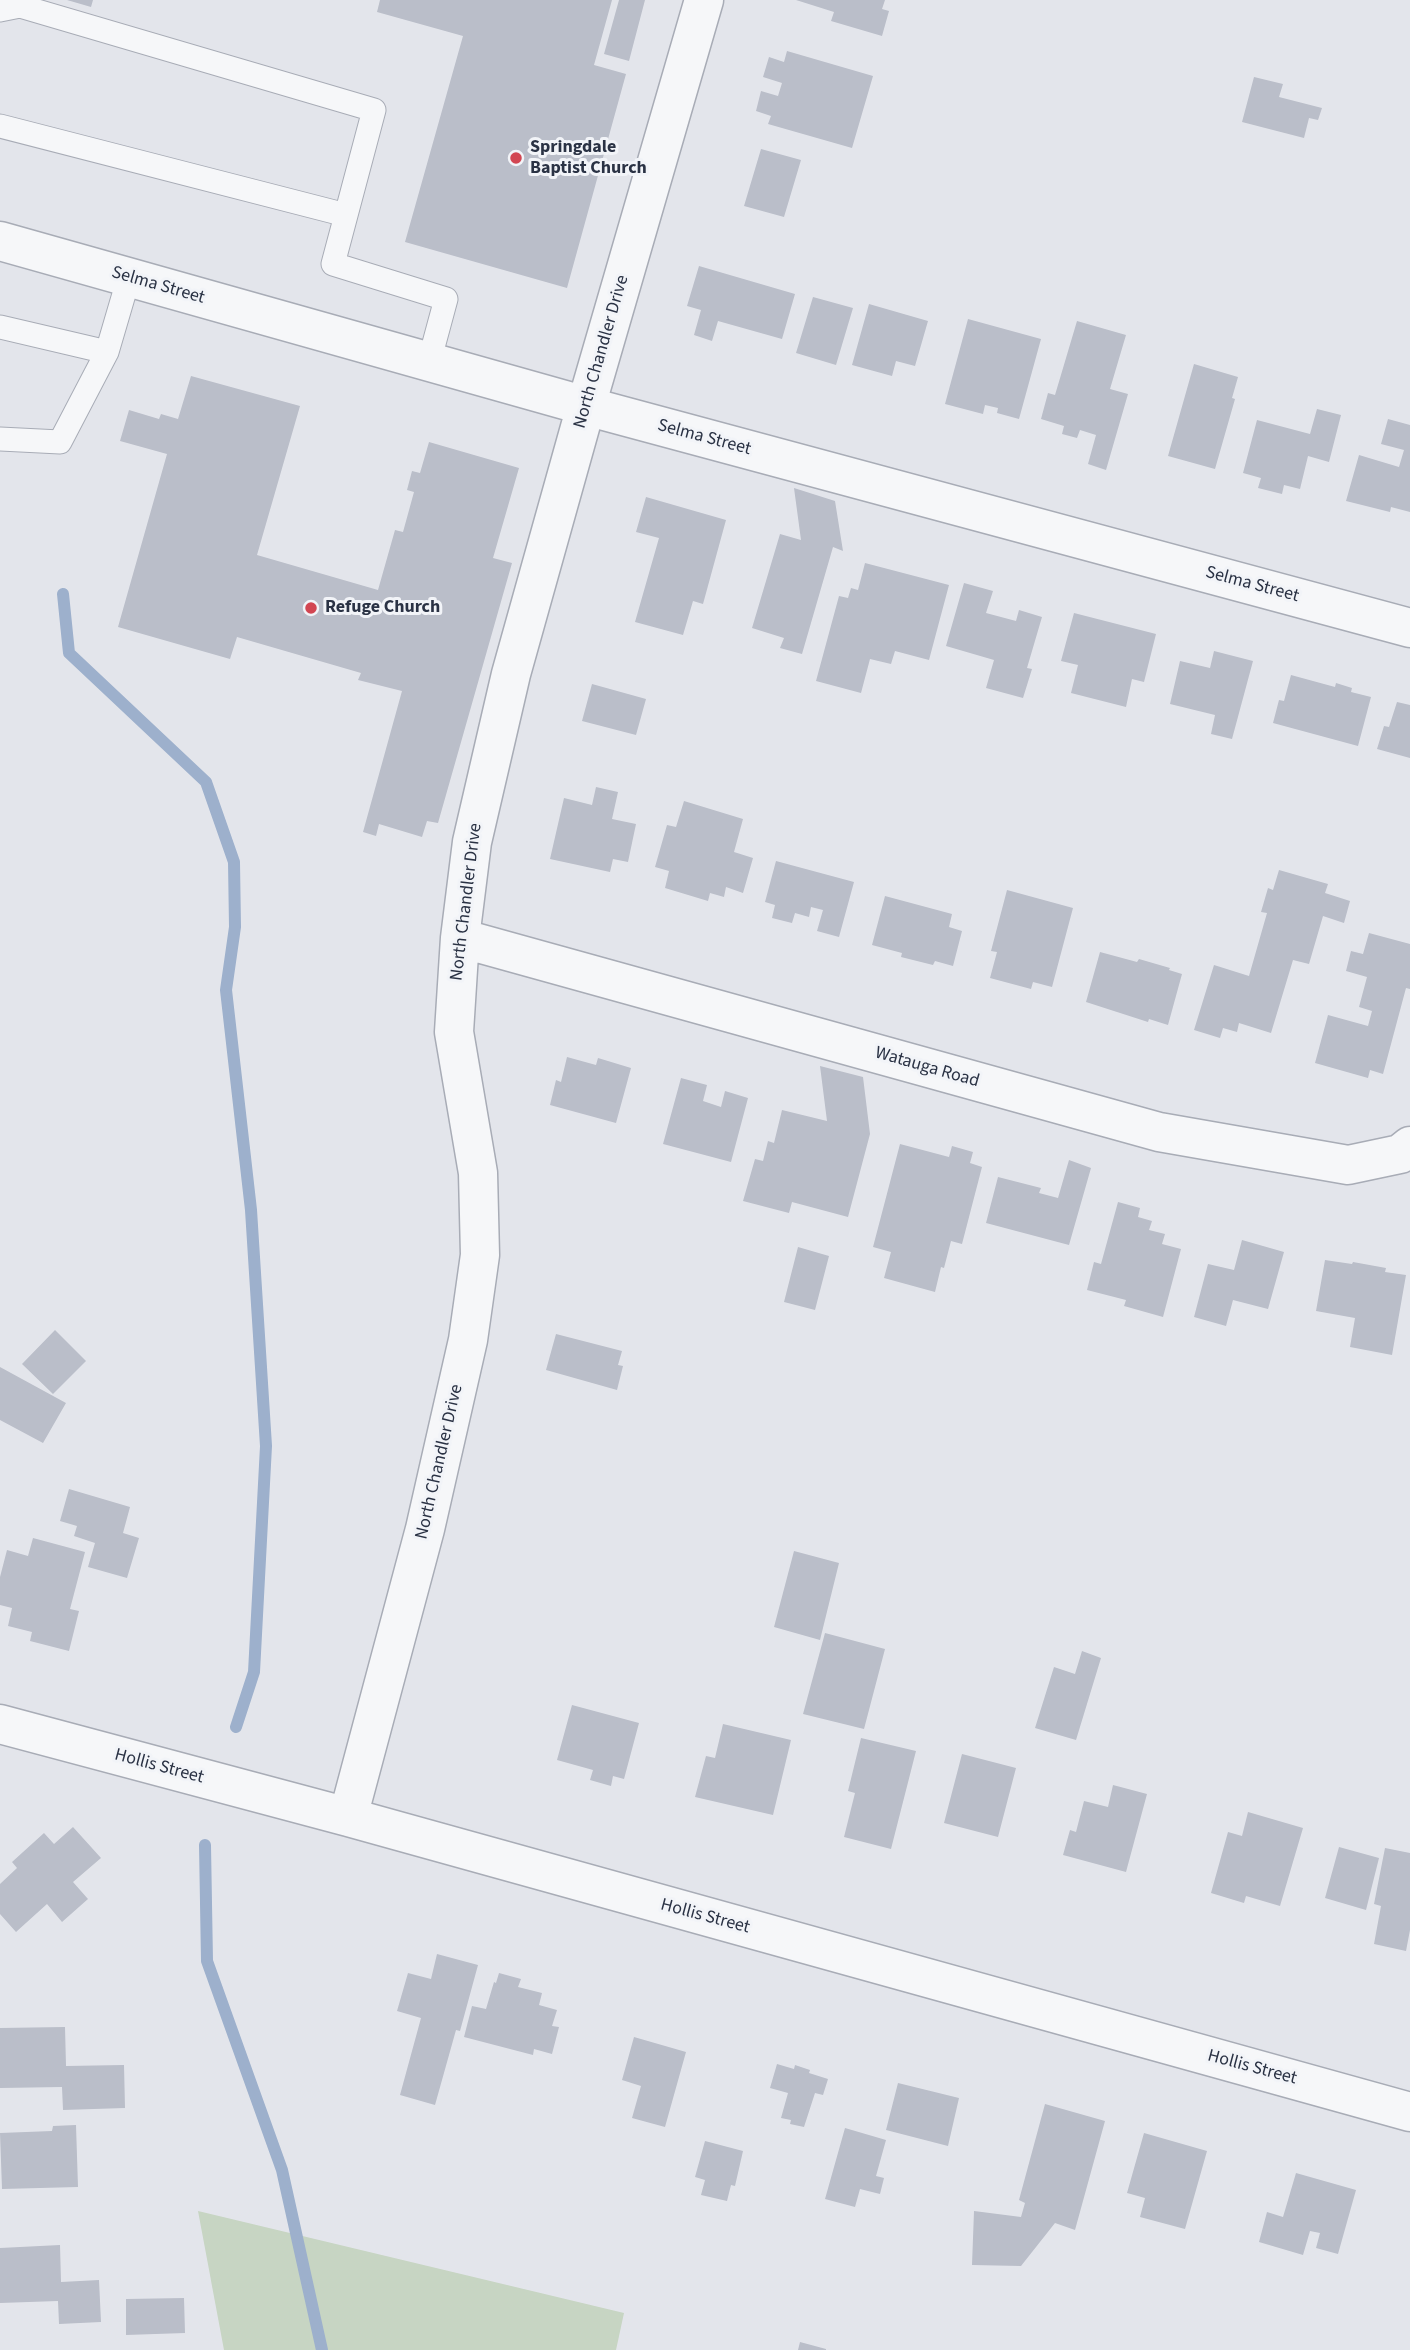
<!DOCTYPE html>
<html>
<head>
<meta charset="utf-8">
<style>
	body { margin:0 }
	canvas { display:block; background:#e3e5eb }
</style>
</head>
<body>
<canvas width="1410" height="2350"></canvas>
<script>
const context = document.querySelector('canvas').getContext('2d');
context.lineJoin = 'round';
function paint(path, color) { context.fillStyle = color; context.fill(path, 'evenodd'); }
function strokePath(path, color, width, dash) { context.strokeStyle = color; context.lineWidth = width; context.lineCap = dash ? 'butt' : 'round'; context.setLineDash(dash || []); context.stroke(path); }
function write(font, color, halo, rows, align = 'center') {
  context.font = font + ' "Source Sans 3",sans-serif'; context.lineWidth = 6; context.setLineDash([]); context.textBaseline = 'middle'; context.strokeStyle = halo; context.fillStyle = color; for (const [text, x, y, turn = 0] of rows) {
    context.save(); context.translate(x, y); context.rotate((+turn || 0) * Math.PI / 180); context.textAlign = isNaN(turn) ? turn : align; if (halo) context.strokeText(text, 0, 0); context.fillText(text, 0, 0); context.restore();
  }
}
paint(new Path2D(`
	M 198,2211 L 624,2313 L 616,2350 L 224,2350 Z`), '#c7d5c3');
strokePath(new Path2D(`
	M 63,594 L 69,653 L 206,782 L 234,862 L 235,927 L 226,990 L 251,1210 L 266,1446 L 254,1672 L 236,1727
	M 205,1845 L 207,1961 L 282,2170 L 322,2350`), '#9db0cc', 12);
paint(new Path2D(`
	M 67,0 L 93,0 L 91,7 Z
	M 380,0 L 612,0 L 594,65 L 626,74 L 567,288 L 405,242 L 463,36 L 377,12 Z
	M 619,0 L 645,0 L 629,61 L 604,54 Z
	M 796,0 L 885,0 L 882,9 L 889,11 L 882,36 L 831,21 L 834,12 Z
	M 787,51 L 873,76 L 852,148 L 768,124 L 771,116 L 756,111 L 761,91 L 778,96 L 782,83 L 763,77 L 769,57 L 784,62 Z
	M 1254,77 L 1283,84 L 1279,97 L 1322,108 L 1318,120 L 1309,118 L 1304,138 L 1242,122 Z
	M 761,149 L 801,160 L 784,217 L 744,206 Z
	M 699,266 L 795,294 L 782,339 L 718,321 L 712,341 L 694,335 L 701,310 L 687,306 Z
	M 813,297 L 853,308 L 836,365 L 796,353 Z
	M 869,304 L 928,321 L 915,366 L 896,361 L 892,376 L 852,365 Z
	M 968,319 L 1041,339 L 1019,419 L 997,413 L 998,408 L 985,405 L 983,414 L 945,404 Z
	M 1077,321 L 1126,335 L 1110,389 L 1128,394 L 1106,470 L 1088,464 L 1096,435 L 1080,430 L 1077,438 L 1062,434 L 1064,426 L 1041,419 L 1048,393 L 1055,395 Z
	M 1194,364 L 1238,377 L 1232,398 L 1235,399 L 1215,469 L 1168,456 Z
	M 191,376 L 300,406 L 257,555 L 378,590 L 395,530 L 403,532 L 414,492 L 407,490 L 412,471 L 420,473 L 429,442 L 519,468 L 493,558 L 512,563 L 438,823 L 427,821 L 422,837 L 379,824 L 376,836 L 363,832 L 402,691 L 358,680 L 361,673 L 237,637 L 230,659 L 118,627 L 167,454 L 120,441 L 129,410 L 159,419 L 161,414 L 178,419 Z
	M 1317,409 L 1341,415 L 1329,462 L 1308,456 L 1300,489 L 1284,485 L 1282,494 L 1258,488 L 1261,478 L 1243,473 L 1257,420 L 1310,434 Z
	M 1388,419 L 1410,425 L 1410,512 L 1391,507 L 1390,512 L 1346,501 L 1359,455 L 1399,467 L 1404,450 L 1381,444 Z
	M 794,488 L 835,501 L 843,551 L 833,547 L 802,654 L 780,648 L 784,638 L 752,628 L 780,534 L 801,540 Z
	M 646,497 L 726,520 L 703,604 L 693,601 L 683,635 L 635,622 L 659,538 L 636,532 Z
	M 865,563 L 949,585 L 929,660 L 895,651 L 891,664 L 870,659 L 861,693 L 816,681 L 839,596 L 848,598 L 851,588 L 858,590 Z
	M 964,583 L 993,591 L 986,613 L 1016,621 L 1019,610 L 1042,617 L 1027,668 L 1032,669 L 1023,698 L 986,688 L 994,660 L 946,646 Z
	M 1074,613 L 1156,634 L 1144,682 L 1132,679 L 1126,707 L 1071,693 L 1078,665 L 1061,661 Z
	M 1214,651 L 1253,661 L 1232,739 L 1211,734 L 1215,715 L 1170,704 L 1180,661 L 1210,668 Z
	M 1291,675 L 1335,687 L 1336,683 L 1352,688 L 1351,692 L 1371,697 L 1358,746 L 1273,723 L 1279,700 L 1284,701 Z
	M 592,684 L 646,699 L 636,735 L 582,721 Z
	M 1397,702 L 1410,705 L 1410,758 L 1377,749 L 1384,726 L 1389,727 Z
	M 596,787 L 618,792 L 612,819 L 636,824 L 628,862 L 613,859 L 610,872 L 550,859 L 564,798 L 592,805 Z
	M 684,801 L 743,819 L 734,852 L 753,858 L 743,893 L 726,887 L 724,897 L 710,893 L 708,901 L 665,888 L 669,871 L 655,867 L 667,825 L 676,827 Z
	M 776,861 L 854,882 L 839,937 L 817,931 L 823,910 L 811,907 L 809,917 L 795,913 L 792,923 L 772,918 L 775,905 L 765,902 Z
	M 1279,870 L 1328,884 L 1325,893 L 1350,901 L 1344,923 L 1323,916 L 1309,964 L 1293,960 L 1271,1033 L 1239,1023 L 1237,1032 L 1223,1028 L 1220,1038 L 1194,1030 L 1214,965 L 1249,976 L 1267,913 L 1261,912 L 1268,888 L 1273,890 Z
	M 1007,890 L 1073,908 L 1052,987 L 1033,982 L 1031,989 L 990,978 L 997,952 L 991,951 Z
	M 885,896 L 952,914 L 949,927 L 962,931 L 953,966 L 935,961 L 933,965 L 901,957 L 902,953 L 872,945 Z
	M 1369,933 L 1410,944 L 1410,989 L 1406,988 L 1383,1074 L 1370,1070 L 1368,1078 L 1315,1063 L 1328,1015 L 1368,1026 L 1372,1011 L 1359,1007 L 1367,977 L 1346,971 L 1351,951 L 1363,954 Z
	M 1100,952 L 1137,962 L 1139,959 L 1170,968 L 1169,970 L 1182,974 L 1168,1025 L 1149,1019 L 1148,1022 L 1086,1002 Z
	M 567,1057 L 596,1065 L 598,1058 L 631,1068 L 616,1123 L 550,1105 L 556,1080 L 561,1082 Z
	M 820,1066 L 863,1077 L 870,1134 L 848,1217 L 792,1202 L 789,1213 L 743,1201 L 755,1159 L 763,1161 L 768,1141 L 774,1143 L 782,1110 L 827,1121 Z
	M 681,1078 L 707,1085 L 703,1101 L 721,1107 L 725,1091 L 748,1098 L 731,1162 L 663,1144 Z
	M 900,1144 L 949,1157 L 952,1146 L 973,1152 L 970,1163 L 982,1167 L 962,1244 L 951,1241 L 944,1268 L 941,1267 L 935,1292 L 884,1278 L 891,1252 L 873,1247 Z
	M 1069,1160 L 1091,1168 L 1069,1245 L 986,1223 L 998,1177 L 1041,1188 L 1039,1193 L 1058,1198 Z
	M 1118,1202 L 1140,1208 L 1138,1217 L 1152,1221 L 1149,1230 L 1165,1234 L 1162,1244 L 1181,1249 L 1163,1317 L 1124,1306 L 1126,1300 L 1087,1290 L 1094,1262 L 1101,1264 Z
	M 1242,1240 L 1284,1252 L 1268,1309 L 1233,1300 L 1226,1326 L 1194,1317 L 1208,1264 L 1234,1270 Z
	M 798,1247 L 829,1256 L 815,1310 L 784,1302 Z
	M 1325,1260 L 1352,1264 L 1353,1262 L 1386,1268 L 1385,1272 L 1406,1275 L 1392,1355 L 1350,1347 L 1355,1318 L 1316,1311 Z
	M 55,1330 L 86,1361 L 53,1394 L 22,1364 Z
	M 556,1334 L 622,1351 L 618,1365 L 623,1366 L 617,1390 L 546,1370 Z
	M 0,1367 L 66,1403 L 43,1443 L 0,1420 Z
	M 69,1489 L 130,1507 L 123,1533 L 139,1538 L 127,1578 L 88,1567 L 95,1543 L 74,1536 L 77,1526 L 60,1521 Z
	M 33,1538 L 85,1552 L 70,1609 L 79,1611 L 69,1651 L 30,1641 L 32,1632 L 8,1626 L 12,1608 L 0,1605 L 0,1577 L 7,1550 L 28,1556 Z
	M 794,1551 L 839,1563 L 820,1640 L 774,1627 Z
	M 825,1633 L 885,1649 L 864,1729 L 803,1714 Z
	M 1082,1651 L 1101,1658 L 1076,1740 L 1035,1728 L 1054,1667 L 1075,1674 Z
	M 572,1705 L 639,1723 L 624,1779 L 613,1776 L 611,1786 L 590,1780 L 593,1770 L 557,1760 Z
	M 723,1724 L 791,1740 L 773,1815 L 695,1797 L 706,1756 L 715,1758 Z
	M 861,1738 L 916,1751 L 891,1849 L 844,1837 L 855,1793 L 848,1791 Z
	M 962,1754 L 1016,1768 L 998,1837 L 944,1823 Z
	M 1113,1785 L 1147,1794 L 1126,1872 L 1063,1855 L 1070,1830 L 1076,1832 L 1084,1801 L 1108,1807 Z
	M 1248,1812 L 1303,1828 L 1280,1906 L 1246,1896 L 1244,1903 L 1211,1893 L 1228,1832 L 1242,1836 Z
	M 73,1827 L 101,1858 L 73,1882 L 88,1899 L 62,1922 L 47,1904 L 16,1932 L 0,1914 L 0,1884 L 17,1868 L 12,1862 L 44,1833 L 54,1844 Z
	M 1339,1847 L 1379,1858 L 1366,1910 L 1325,1898 Z
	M 1385,1848 L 1410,1853 L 1410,1930 L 1406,1951 L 1374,1944 L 1381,1906 L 1374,1904 Z
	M 437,1954 L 478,1965 L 460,2031 L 456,2030 L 435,2105 L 400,2095 L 421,2018 L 397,2011 L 408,1973 L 431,1979 Z
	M 499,1973 L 521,1979 L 518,1987 L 542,1993 L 539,2005 L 557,2010 L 552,2026 L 559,2027 L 552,2054 L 534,2049 L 533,2055 L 464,2037 L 472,2006 L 486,2009 L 494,1982 L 496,1983 Z
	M 65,2027 L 66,2066 L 124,2065 L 125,2108 L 63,2110 L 62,2087 L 0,2088 L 0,2028 Z
	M 634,2037 L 686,2052 L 665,2127 L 632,2118 L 641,2086 L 622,2080 Z
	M 777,2064 L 794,2069 L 795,2065 L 810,2070 L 809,2073 L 828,2079 L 823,2095 L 815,2093 L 804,2127 L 790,2124 L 791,2120 L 781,2118 L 788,2093 L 770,2088 Z
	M 898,2083 L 959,2098 L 948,2146 L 886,2130 Z
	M 1045,2104 L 1105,2121 L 1075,2230 L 1055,2223 L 1021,2266 L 972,2265 L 974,2211 L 1021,2217 L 1025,2203 L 1019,2200 Z
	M 76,2125 L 78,2187 L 2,2189 L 0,2133 L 52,2131 L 53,2126 Z
	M 845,2128 L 886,2140 L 876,2176 L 884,2178 L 880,2194 L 860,2189 L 855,2207 L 825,2199 Z
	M 1144,2133 L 1207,2151 L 1185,2229 L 1140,2217 L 1145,2198 L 1127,2193 Z
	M 705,2141 L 743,2151 L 735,2186 L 731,2185 L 727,2201 L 701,2195 L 705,2180 L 695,2177 Z
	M 1296,2173 L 1356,2190 L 1338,2254 L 1316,2248 L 1320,2233 L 1310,2231 L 1303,2255 L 1259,2242 L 1267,2212 L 1283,2217 Z
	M 60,2245 L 61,2282 L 99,2280 L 101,2322 L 59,2324 L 58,2301 L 0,2303 L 0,2248 Z
	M 184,2298 L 185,2333 L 126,2335 L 126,2299 Z
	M 800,2342 L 826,2349 L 826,2350 L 798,2350 Z`), '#babec9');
const service = new Path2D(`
	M 0,10 L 20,6 L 374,110 L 333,264 L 446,299 L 429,362
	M 0,126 L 346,215
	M 0,327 L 107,352
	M 0,439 L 60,442 L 107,352 L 129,277`);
const minor = new Path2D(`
	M 0,241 L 586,406 L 1410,628
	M 460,938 L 1159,1132 L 1348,1165 L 1400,1154 L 1410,1146
	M 0,1724 L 348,1817 L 1410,2112
	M 348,1817 L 425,1529 L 468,1340 L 480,1255 L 478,1173 L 454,1032 L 460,938 L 472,842 L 511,674 L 586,406 L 704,0`);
strokePath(service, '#a8acb6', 25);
strokePath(minor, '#a8acb6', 41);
strokePath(service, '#f6f7f9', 23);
strokePath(minor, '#f6f7f9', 38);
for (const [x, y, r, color] of [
	[516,158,7,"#d24652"],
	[311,608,7,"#d24652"]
]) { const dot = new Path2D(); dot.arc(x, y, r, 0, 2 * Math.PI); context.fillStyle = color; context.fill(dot); strokePath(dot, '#f2f4f8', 2.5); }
write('bold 18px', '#2a3244', '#f2f4f8', [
	["Springdale",530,148],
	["Baptist Church",530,169],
	["Refuge Church",325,608]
], 'left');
write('18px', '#2a3244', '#f2f4f8', [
	["Selma Street",158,286,16],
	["North Chandler Drive",602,352,-74],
	["Selma Street",704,438,15],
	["Selma Street",1252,585,15],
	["North Chandler Drive",467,902,-83],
	["Watauga Road",927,1068,16],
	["North Chandler Drive",440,1462,-77],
	["Hollis Street",159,1767,15],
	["Hollis Street",705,1917,15],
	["Hollis Street",1252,2068,15]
]);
</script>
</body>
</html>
